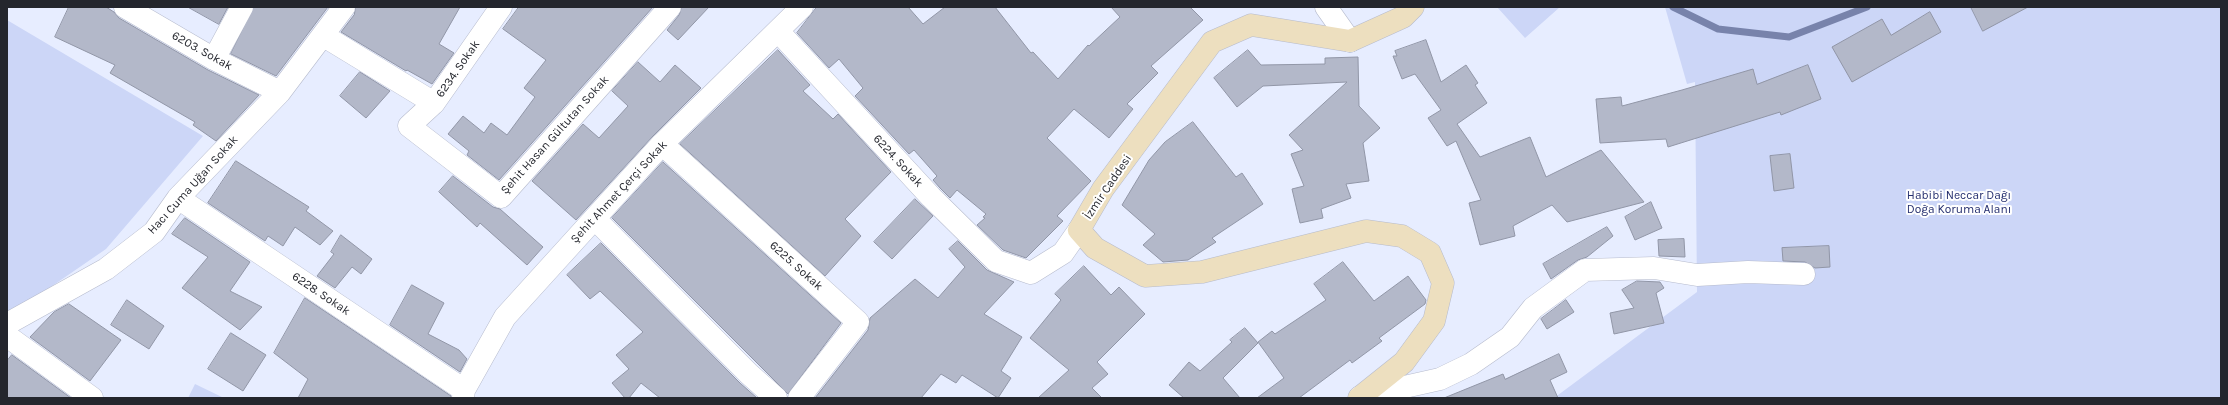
<!DOCTYPE html>
<html>
<head>
<meta charset="utf-8">
<style>
	body { margin:0 }
	#map { position:relative; width:2228px; height:405px; overflow:hidden; background:#e7edff; font-family:Karla,sans-serif }
	canvas { display:block }
	.frame { position:absolute; inset:0; border:8px solid #24262d; pointer-events:none }
</style>
</head>
<body>
<div id="map">
<canvas width="2228" height="405"></canvas>
<div class="frame"></div>
</div>
<script>
const context = document.querySelector('canvas').getContext('2d');
context.lineJoin = 'round';
function paint(path, color) { context.fillStyle = color; context.fill(path, 'evenodd'); }
function strokePath(path, color, width, dash) { context.strokeStyle = color; context.lineWidth = width; context.lineCap = dash ? 'butt' : 'round'; context.setLineDash(dash || []); context.stroke(path); }
function write(font, color, halo, rows, align = 'center') {
  context.font = font + ' Karla,sans-serif'; context.lineWidth = 4; context.setLineDash([]); context.textBaseline = 'middle'; context.strokeStyle = halo; context.fillStyle = color; for (const [text, x, y, turn = 0] of rows) {
    context.save(); context.translate(x, y); context.rotate((+turn || 0) * Math.PI / 180); context.textAlign = isNaN(turn) ? turn : align; if (halo) context.strokeText(text, 0, 0); context.fillText(text, 0, 0); context.restore();
  }
}
paint(new Path2D(`
	M 1497,7 L 1560,7 L 1525,38 Z
	M 1665,7 L 2221,7 L 2221,398 L 1554,398 L 1697,292 L 1695,82 L 1687,84 Z
	M 7,20 L 203,136 L 106,249 L 7,317 Z
	M 195,384 L 224,398 L 188,398 Z`), '#ccd6f7');
strokePath(new Path2D(`
	M 1673,7 L 1718,29 L 1789,37 L 1867,7`), '#7883ab', 7);
const building = new Path2D(`
	M 69,7 L 106,7 L 114,12 L 119,18 L 208,70 L 259,95 L 216,141 L 193,125 L 195,122 L 110,73 L 115,65 L 55,37 Z
	M 188,7 L 228,7 L 219,24 Z
	M 254,7 L 328,7 L 276,76 L 231,54 Z
	M 356,7 L 460,7 L 439,44 L 454,53 L 432,84 L 407,70 L 406,71 L 341,32 L 354,15 Z
	M 519,7 L 653,7 L 499,180 L 467,155 L 469,151 L 448,134 L 463,116 L 484,133 L 491,123 L 507,135 L 535,97 L 524,88 L 546,60 L 503,29 Z
	M 682,7 L 709,7 L 678,40 L 667,30 L 679,15 Z
	M 817,7 L 908,7 L 923,24 L 945,7 L 995,7 L 1031,53 L 1033,52 L 1058,79 L 1088,45 L 1089,46 L 1120,17 L 1111,7 L 1190,7 L 1203,20 L 1151,66 L 1158,73 L 1127,104 L 1133,109 L 1109,138 L 1074,109 L 1047,138 L 1091,181 L 1057,216 L 1063,221 L 1026,258 L 1003,250 L 977,225 L 985,218 L 983,217 L 986,214 L 957,190 L 950,198 L 940,188 L 933,180 L 937,176 L 914,150 L 909,154 L 855,96 L 863,88 L 839,59 L 829,68 L 797,33 Z
	M 1971,7 L 2028,7 L 1983,31 Z
	M 1930,12 L 1941,32 L 1852,82 L 1832,47 L 1882,19 L 1891,35 Z
	M 1426,40 L 1441,82 L 1466,65 L 1478,83 L 1475,85 L 1487,103 L 1457,124 L 1480,157 L 1530,137 L 1546,177 L 1601,150 L 1644,202 L 1567,222 L 1552,205 L 1513,226 L 1515,236 L 1480,245 L 1469,203 L 1481,200 L 1456,141 L 1447,146 L 1428,118 L 1441,110 L 1415,74 L 1402,79 L 1393,56 L 1397,56 L 1395,51 Z
	M 778,50 L 810,85 L 803,91 L 833,119 L 838,114 L 891,172 L 845,219 L 861,236 L 825,276 L 680,144 Z
	M 1248,50 L 1261,65 L 1325,64 L 1325,58 L 1358,57 L 1359,106 L 1380,128 L 1363,143 L 1369,181 L 1346,184 L 1351,198 L 1321,209 L 1323,218 L 1300,223 L 1292,189 L 1304,186 L 1291,154 L 1303,150 L 1289,135 L 1347,82 L 1263,86 L 1237,107 L 1214,78 Z
	M 638,62 L 660,82 L 675,65 L 701,88 L 653,136 L 576,220 L 532,181 L 583,124 L 599,138 L 628,106 L 612,91 Z
	M 1808,65 L 1821,99 L 1781,115 L 1780,112 L 1668,147 L 1666,139 L 1600,143 L 1596,99 L 1621,97 L 1622,106 L 1682,90 L 1753,69 L 1757,84 Z
	M 360,72 L 390,91 L 366,118 L 340,96 Z
	M 1193,122 L 1236,177 L 1242,173 L 1263,204 L 1212,238 L 1216,242 L 1188,260 L 1163,262 L 1143,245 L 1155,234 L 1122,205 L 1149,160 L 1165,142 Z
	M 1790,154 L 1794,188 L 1774,191 L 1770,156 Z
	M 236,161 L 309,207 L 306,211 L 333,231 L 320,245 L 295,227 L 283,246 L 268,236 L 265,241 L 208,203 Z
	M 663,162 L 841,323 L 788,394 L 612,218 Z
	M 453,176 L 493,207 L 500,209 L 543,247 L 527,265 L 480,223 L 477,227 L 439,192 Z
	M 915,199 L 933,216 L 892,259 L 874,242 Z
	M 1651,202 L 1662,228 L 1635,240 L 1625,217 Z
	M 185,218 L 250,262 L 230,291 L 262,307 L 240,330 L 182,288 L 208,257 L 172,234 Z
	M 1607,227 L 1613,236 L 1587,257 L 1578,260 L 1551,279 L 1543,264 Z
	M 341,235 L 372,259 L 361,274 L 352,267 L 335,288 L 317,276 L 334,254 L 331,252 Z
	M 1684,239 L 1685,257 L 1659,256 L 1658,240 Z
	M 958,241 L 987,270 L 1014,282 L 984,314 L 1022,337 L 1001,371 L 1011,378 L 998,398 L 962,375 L 956,383 L 941,374 L 921,398 L 815,398 L 868,330 L 870,318 L 915,279 L 938,298 L 965,267 L 949,249 Z
	M 601,243 L 740,383 L 757,398 L 660,398 L 641,383 L 629,398 L 625,398 L 612,383 L 629,369 L 616,355 L 643,332 L 600,291 L 590,299 L 567,275 Z
	M 1829,246 L 1830,267 L 1815,268 L 1805,262 L 1783,261 L 1782,248 Z
	M 1343,262 L 1374,301 L 1408,276 L 1426,300 L 1425,304 L 1379,338 L 1382,341 L 1352,363 L 1350,360 L 1299,398 L 1257,398 L 1284,378 L 1258,342 L 1272,331 L 1275,334 L 1326,300 L 1314,284 Z
	M 1084,266 L 1111,295 L 1119,287 L 1145,314 L 1097,362 L 1108,374 L 1092,388 L 1102,398 L 1038,398 L 1069,370 L 1030,338 L 1061,300 L 1055,294 Z
	M 1637,281 L 1660,282 L 1664,288 L 1656,293 L 1664,323 L 1614,334 L 1610,313 L 1634,308 L 1622,290 Z
	M 412,285 L 444,303 L 428,334 L 459,350 L 467,359 L 460,372 L 390,325 Z
	M 305,298 L 451,396 L 451,398 L 298,398 L 308,379 L 274,353 Z
	M 127,300 L 164,326 L 149,349 L 111,325 Z
	M 1566,300 L 1574,312 L 1547,329 L 1541,319 Z
	M 69,304 L 121,340 L 90,381 L 30,337 L 54,312 Z
	M 1245,328 L 1258,343 L 1223,378 L 1240,398 L 1184,398 L 1169,385 L 1189,362 L 1200,371 L 1232,342 L 1230,340 Z
	M 231,333 L 266,355 L 243,391 L 208,369 Z
	M 1559,354 L 1567,372 L 1550,380 L 1558,398 L 1444,398 L 1503,374 L 1505,379 Z
	M 12,355 L 71,398 L 7,398 L 7,361 Z`);
paint(building, '#b3b8c9');
strokePath(building, '#9196a7', 1);
const street = new Path2D(`
	M 125,7 L 214,59 L 280,92
	M 501,7 L 434,103 L 409,126 L 501,197 L 670,7
	M 1326,7 L 1350,41
	M 778,31 L 931,197 L 996,261 L 1031,273 L 1063,253 L 1079,230
	M 324,36 L 434,103
	M 214,59 L 242,7
	M 662,144 L 858,322 L 799,398
	M 178,198 L 464,390
	M 595,219 L 749,374 L 776,398
	M 7,324 L 106,269 L 154,232 L 178,198 L 280,92 L 344,7
	M 7,336 L 92,398
	M 1360,397 L 1440,379 L 1471,364 L 1510,337 L 1533,308 L 1585,270 L 1654,268 L 1697,275 L 1748,272 L 1804,274
	M 463,398 L 464,390 L 505,317 L 662,144 L 802,7`);
const secondary = new Path2D(`
	M 1359,398 L 1404,362 L 1434,321 L 1443,283 L 1430,253 L 1402,236 L 1366,231 L 1202,272 L 1145,276 L 1095,248 L 1079,230 L 1103,189 L 1212,42 L 1251,25 L 1350,41 L 1403,17 L 1413,7`);
strokePath(street, '#b6bbcd', 23);
strokePath(secondary, '#b6bbcd', 23);
strokePath(street, '#fff', 22);
strokePath(secondary, '#eddfbf', 22);
write('12px', '#24262d', '#fff', [
	["6203. Sokak",202,51,29],
	["6234. Sokak",458,69,-55],
	["Şehit Hasan Gültutan Sokak",555,135,-48],
	["6224. Sokak",898,161,47],
	["Hacı Cuma Uğan Sokak",193,185,-48],
	["İzmir Caddesi",1108,187,-56],
	["Şehit Ahmet Çerçi Sokak",619,192,-47],
	["6225. Sokak",796,266,42],
	["6228. Sokak",321,294,34]
]);
write('12px', '#252f6f', '#fff', [
	["Habibi Neccar Dağı",1959,196],
	["Doğa Koruma Alanı",1959,210]
]);
</script>
</body>
</html>
